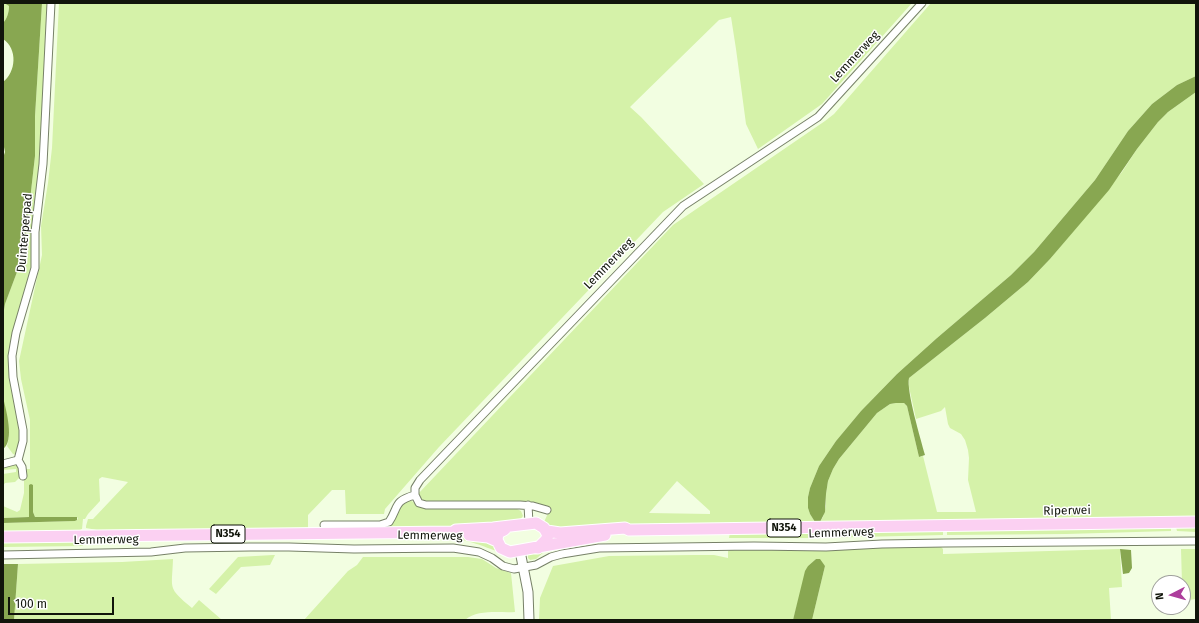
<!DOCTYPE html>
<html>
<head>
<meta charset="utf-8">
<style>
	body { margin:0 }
	#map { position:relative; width:1199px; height:623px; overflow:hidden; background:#f2fee1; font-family:"Fira Sans",sans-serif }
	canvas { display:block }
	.frame { position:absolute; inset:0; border:4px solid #11150b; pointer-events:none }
	.north { position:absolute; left:1151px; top:575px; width:40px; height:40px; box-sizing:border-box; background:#fff; border:1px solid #a0a19d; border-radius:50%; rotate:264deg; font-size:11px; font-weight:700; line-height:16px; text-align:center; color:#11150b }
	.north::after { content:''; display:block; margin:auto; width:14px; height:18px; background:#ad3e9c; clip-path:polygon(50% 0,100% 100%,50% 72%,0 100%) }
	.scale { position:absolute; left:8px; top:597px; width:106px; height:18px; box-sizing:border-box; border:2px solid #11150b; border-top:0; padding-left:5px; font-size:12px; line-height:14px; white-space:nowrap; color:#11150b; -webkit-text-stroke:3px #fff; paint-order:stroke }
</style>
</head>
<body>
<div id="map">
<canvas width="1199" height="623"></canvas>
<div class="frame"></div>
<div class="north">N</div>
<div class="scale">100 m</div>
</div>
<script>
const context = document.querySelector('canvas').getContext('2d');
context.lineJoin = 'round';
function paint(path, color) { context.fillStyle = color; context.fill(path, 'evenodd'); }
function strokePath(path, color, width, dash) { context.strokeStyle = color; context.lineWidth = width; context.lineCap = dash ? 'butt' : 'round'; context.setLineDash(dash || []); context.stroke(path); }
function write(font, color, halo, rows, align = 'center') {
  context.font = font + ' "Fira Sans",sans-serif'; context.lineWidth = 3; context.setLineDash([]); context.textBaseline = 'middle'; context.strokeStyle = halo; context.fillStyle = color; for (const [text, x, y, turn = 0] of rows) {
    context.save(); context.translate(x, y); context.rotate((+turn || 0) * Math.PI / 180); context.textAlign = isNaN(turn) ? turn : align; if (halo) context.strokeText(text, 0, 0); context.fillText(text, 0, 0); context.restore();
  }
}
paint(new Path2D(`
	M 3,3 L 9,6 C 9,12 7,19 3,23 Z
	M 42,3 L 50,3 L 34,261 L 12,342 L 21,440 L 16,455 L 13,454 L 7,446 L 9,437 L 3,397 L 3,316 L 5,304 L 20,264 L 25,244 L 35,156 L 35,116 Z
	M 59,3 L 912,3 L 822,104 L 758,149 L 746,124 L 736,49 L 731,17 L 719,20 L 630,107 L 641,117 L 704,184 L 663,212 L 439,447 L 385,509 L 384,514 L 346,514 L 345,490 L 332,490 L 308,515 L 308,529 L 102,532 L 97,530 L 86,528 L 86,526 L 88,519 L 93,519 L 128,482 L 102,477 L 99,479 L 100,501 L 88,514 L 85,519 L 83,519 L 82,529 L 74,533 L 3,533 L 3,523 L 75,521 L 78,519 L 77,517 L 35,517 L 33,512 L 33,485 L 29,485 L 29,517 L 3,518 L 3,506 L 17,512 L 20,510 L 24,493 L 24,469 L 30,469 L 30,420 L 21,379 L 19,361 L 42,255 L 41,226 L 48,183 L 52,148 Z
	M 931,3 L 1196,3 L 1196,76 L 1177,85 L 1152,104 L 1128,131 L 1095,180 L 1034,252 L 1011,275 L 937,338 L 897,374 L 861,411 L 836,441 L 819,466 L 810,488 L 808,497 L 808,508 L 810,514 L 815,522 L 730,523 L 555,530 L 544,522 L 550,509 L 430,503 C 424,501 421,500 418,494 L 673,225 L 825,121 L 834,114 ZM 677,481 L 710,511 L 710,514 L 649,513 Z
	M 1196,92 L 1196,518 L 820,522 L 823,517 L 826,506 L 826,494 L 828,481 L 833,469 L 839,459 L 877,413 L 890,404 L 896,403 L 904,403 L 907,406 L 908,410 L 919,457 L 923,456 L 937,512 L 976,512 L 968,480 L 969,458 L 968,450 L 965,440 L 961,434 L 950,428 L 948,424 L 945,407 L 941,411 L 916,419 L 909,387 L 909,378 L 985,318 L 1028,282 L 1050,259 L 1122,172 L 1137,149 L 1158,122 L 1168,112 Z
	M 13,464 C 20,465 20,471 20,477 L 15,482 L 5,483 L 3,486 L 3,474 L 16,472 L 16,469 L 3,470 L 3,466 Z
	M 409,499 L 416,504 L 515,508 L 521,511 L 523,516 L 519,521 L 478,527 L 386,529 L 386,526 L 400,504 Z
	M 1171,527 L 1171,531 L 1066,534 L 947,535 L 947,529 Z
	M 1176,527 L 1196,527 L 1196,532 L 1177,531 Z
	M 943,529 L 943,535 L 818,538 L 729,538 L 730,532 Z
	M 447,537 C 463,537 488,535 497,551 C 478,545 469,539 447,539 Z
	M 3,541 L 82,541 L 83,544 L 83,546 L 3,547 Z
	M 940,546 L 943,549 L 943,554 L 1120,549 L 1122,587 L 1109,588 L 1111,620 L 812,620 L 825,566 L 816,559 L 808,566 L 793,620 L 539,620 L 540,598 L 553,566 L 609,556 L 694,555 L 714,555 L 728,558 L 728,551 L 731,549 Z
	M 1181,549 L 1196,549 L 1196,599 L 1183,601 L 1183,583 L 1179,583 L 1182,583 Z
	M 546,550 L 536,559 L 530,560 L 528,558 L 528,554 Z
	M 273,555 L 275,555 L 270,565 L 241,567 L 216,594 L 209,589 L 238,557 Z
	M 363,557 L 468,557 L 482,559 L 496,568 L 511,573 L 515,612 C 499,613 478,609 465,620 L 304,620 L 348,571 L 357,565 Z
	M 173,559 C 172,590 167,587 192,608 L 199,600 L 222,620 L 14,620 L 18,564 L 122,562 Z`), '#d5f2a9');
paint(new Path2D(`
	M 4,3 L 42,3 L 35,116 L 35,156 L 25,244 L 20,264 L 5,304 L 3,316 L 3,158 L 5,152 L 3,142 L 3,82 C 16,72 18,49 3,39 L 3,23 C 7,19 9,12 9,6 Z
	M 1196,76 L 1196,92 L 1168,112 L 1158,122 L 1137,149 L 1109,190 L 1050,259 L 1028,282 L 985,318 L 909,378 C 906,390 921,440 925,455 L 919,457 L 907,406 L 904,403 L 896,403 L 890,404 L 877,413 L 839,459 L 833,469 L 828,481 L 826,494 L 825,512 L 820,522 L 815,522 L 810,514 L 808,508 L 808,497 L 810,488 L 819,466 L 836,441 L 861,411 L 897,374 L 937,338 L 1011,275 L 1034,252 L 1095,180 L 1128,131 L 1152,104 L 1177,85 Z
	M 3,397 C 6,410 15,441 3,449 Z
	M 31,484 L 33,485 L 33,512 L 35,517 L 77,517 L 77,520 L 75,521 L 3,523 L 3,518 L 29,517 L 29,485 Z
	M 1120,549 L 1131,550 L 1132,568 L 1129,573 L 1123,574 Z
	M 816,559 L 820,559 L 825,566 L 812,620 L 793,620 L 805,571 L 808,566 Z
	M 3,564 L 18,564 L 14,620 L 3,620 Z`), '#88a751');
const minor = new Path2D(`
	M 18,460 L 23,441 L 23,430 L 13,377 L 12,356 L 16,333 L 35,268 L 35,232 L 43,164 L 51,3
	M 3,464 L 18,460 L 22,467 L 23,476
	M 415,495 L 419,503 L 426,505 L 520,505 L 533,506 L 547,510
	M 528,505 L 529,523
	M 324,525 L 380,525 L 389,522 C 399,507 393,501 415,495 L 415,488 L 420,480 L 683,206 L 818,117 L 922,3
	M 3,555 L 151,552 L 185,548 L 250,547 L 289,547 L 354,549 L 453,548 L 479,552 L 492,558 L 503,566 L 514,569 L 536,565 L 551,557 L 562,554 L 599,548 L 754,546 L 826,547 L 882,544 L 945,543 L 1196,541`);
const tertiary = new Path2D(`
	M 520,551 L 528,592 L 529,620`);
const primary = new Path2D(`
	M 507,527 L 504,530 L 498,533 L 497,540 L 501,548 L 510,552 L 605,535
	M 547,531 L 560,533 L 625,528 L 629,530 L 1196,522
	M 469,535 L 488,537 L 497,541
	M 3,537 L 453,532 L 456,530 L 493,528 L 536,523 L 544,528 L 548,535 L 546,540 L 538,548`);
strokePath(minor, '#778168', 9);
strokePath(tertiary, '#778168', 11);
strokePath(primary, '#fff', 13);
strokePath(minor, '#fff', 7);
strokePath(tertiary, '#fff', 9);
strokePath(primary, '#fbd0f2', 11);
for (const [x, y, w] of [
	[784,528,34],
	[228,534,34]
]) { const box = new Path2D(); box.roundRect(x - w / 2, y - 9, w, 18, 3); context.fillStyle = '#fff'; context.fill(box); strokePath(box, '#11150b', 1); }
write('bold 11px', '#11150b', null, [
	["N354",784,528],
	["N354",228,534]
]);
write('12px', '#11150b', '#fff', [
	["Lemmerweg",855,57,-47],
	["Duinterperpad",25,233,-85],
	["Lemmerweg",609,264,-46],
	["Riperwei",1067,511,-1],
	["Lemmerweg",841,533,-2],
	["Lemmerweg",430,536,1],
	["Lemmerweg",106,540,-1]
]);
</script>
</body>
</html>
